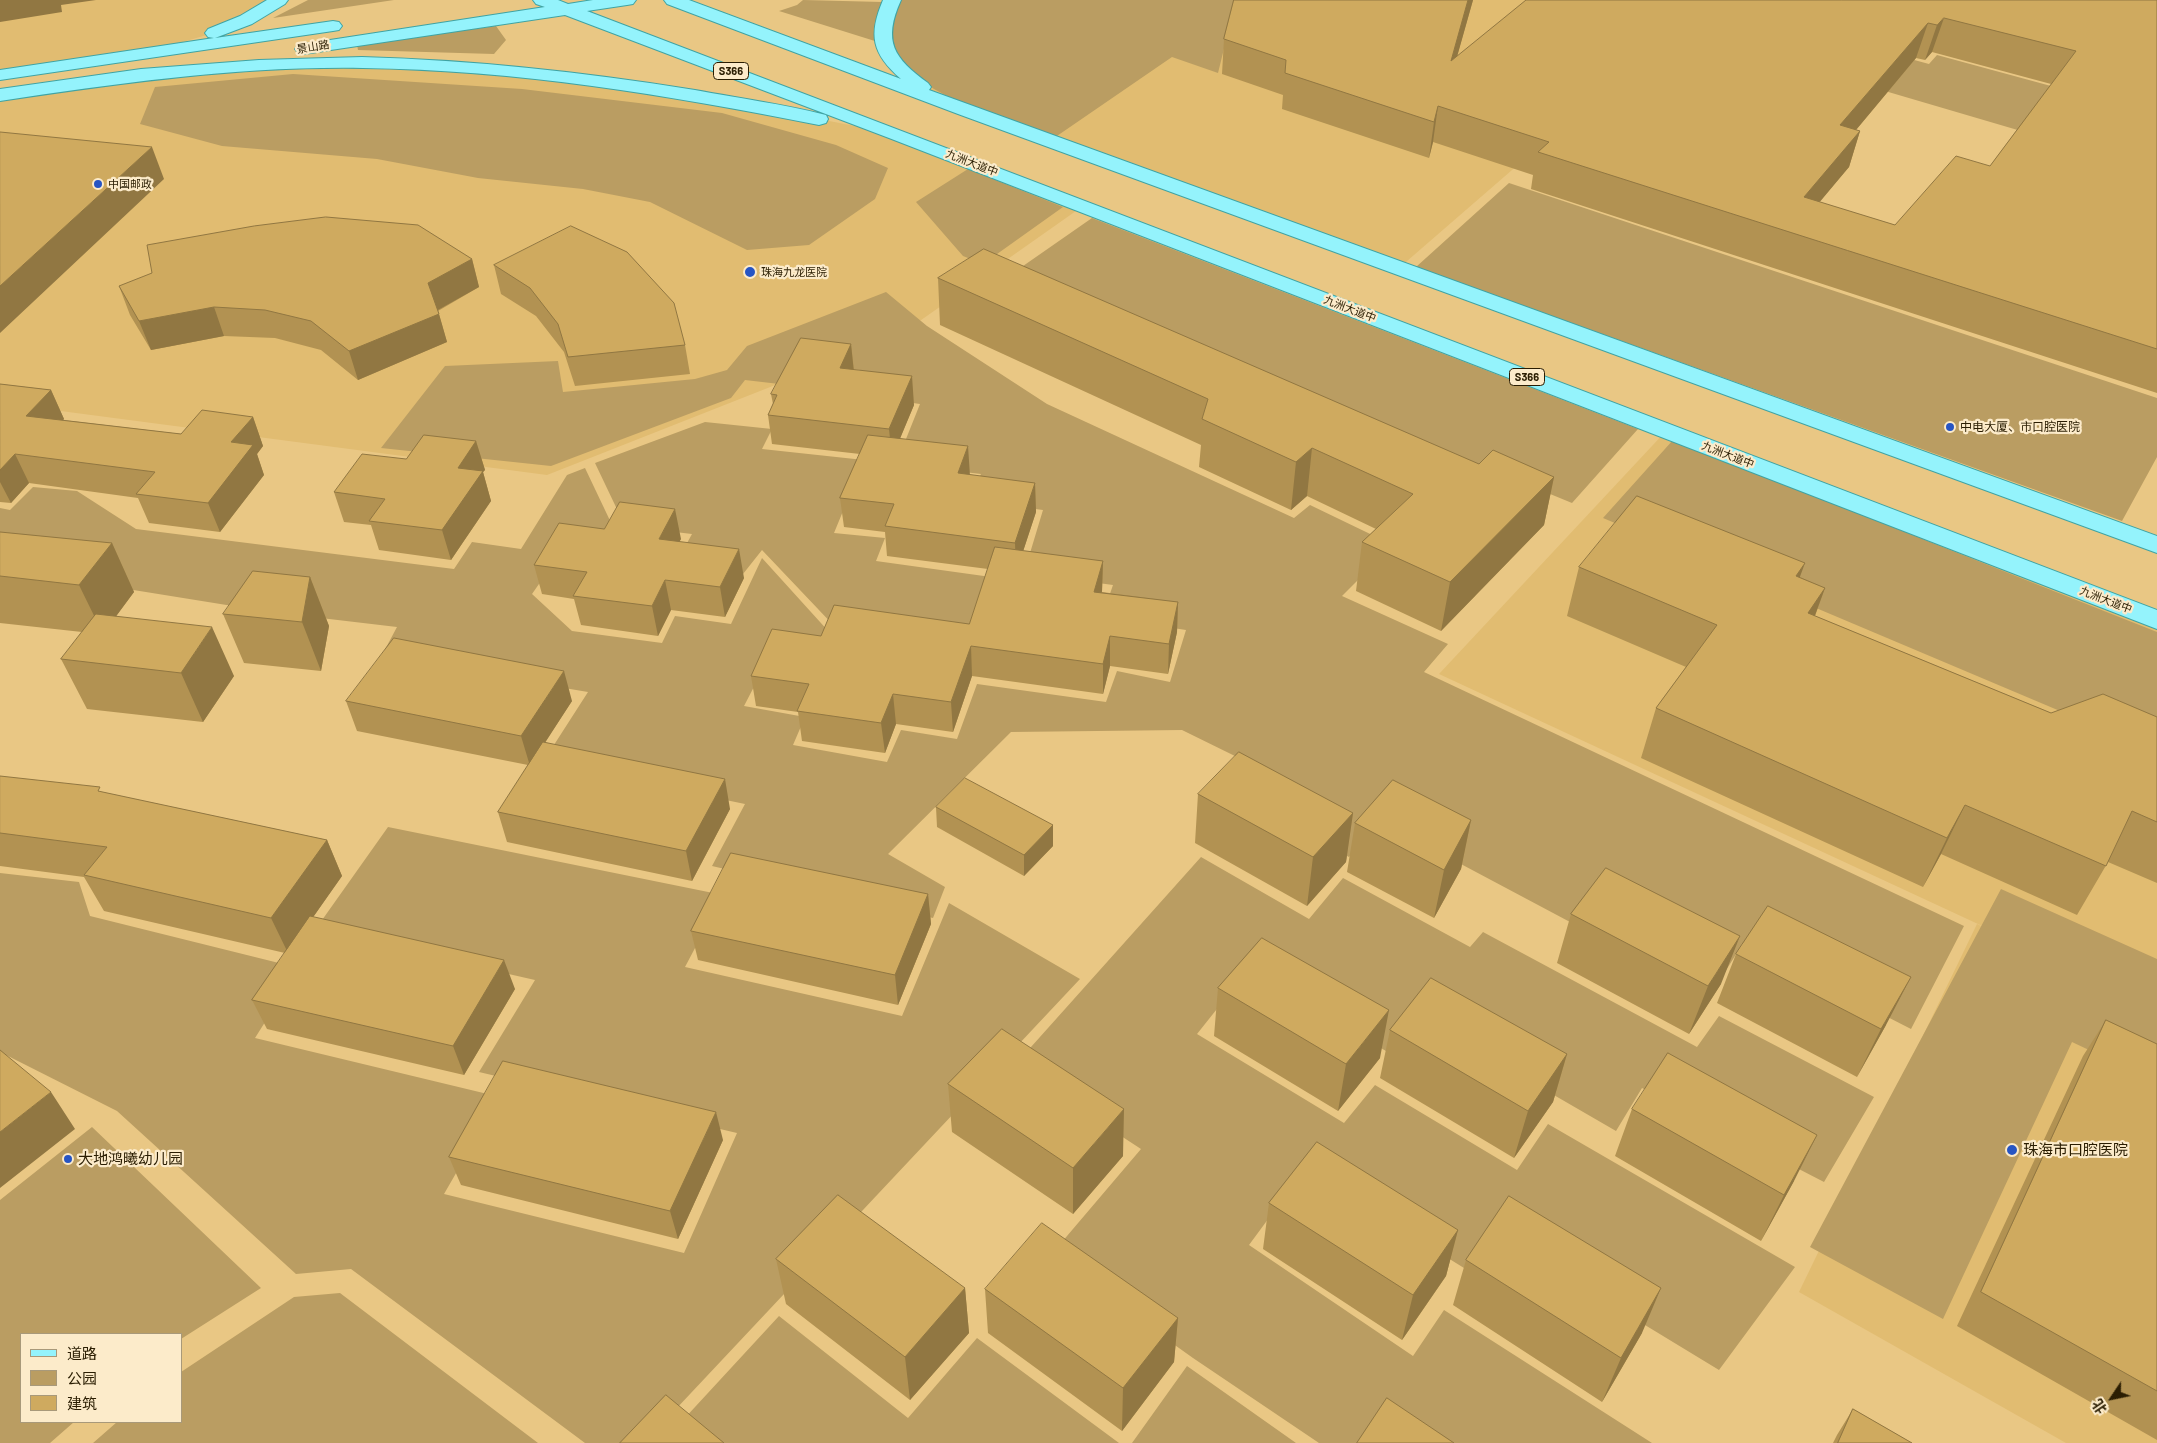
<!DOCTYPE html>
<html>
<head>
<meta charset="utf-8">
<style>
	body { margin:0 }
	#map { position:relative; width:2157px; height:1443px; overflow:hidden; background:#e9c784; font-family:Barlow,"Noto Sans SC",sans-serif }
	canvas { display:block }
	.legend { position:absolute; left:20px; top:1333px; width:162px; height:90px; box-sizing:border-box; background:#fcebca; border:1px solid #a8997a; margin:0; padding:6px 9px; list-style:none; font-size:15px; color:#2a1d02 }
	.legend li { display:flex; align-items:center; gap:10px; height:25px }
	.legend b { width:25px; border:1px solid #a8997a }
	.north { position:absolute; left:2087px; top:1373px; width:50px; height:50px; -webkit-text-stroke:4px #fcebca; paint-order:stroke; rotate:236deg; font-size:14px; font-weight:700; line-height:20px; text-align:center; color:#2a1d02 }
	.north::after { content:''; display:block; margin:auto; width:18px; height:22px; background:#2a1d02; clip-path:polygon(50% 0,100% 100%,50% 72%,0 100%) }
</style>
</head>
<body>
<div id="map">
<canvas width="2157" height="1443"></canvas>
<ul class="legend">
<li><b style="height:6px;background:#94f3fc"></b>道路</li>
<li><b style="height:14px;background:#ba9d62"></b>公园</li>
<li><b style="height:14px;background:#cfaa5f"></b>建筑</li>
</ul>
<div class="north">北</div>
</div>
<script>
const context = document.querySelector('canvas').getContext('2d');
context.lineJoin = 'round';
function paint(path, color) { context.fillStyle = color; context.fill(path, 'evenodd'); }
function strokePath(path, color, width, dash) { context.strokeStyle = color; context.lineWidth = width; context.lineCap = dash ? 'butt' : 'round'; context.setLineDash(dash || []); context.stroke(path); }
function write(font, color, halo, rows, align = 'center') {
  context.font = font + ' Barlow,"Noto Sans SC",sans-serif'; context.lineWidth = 4.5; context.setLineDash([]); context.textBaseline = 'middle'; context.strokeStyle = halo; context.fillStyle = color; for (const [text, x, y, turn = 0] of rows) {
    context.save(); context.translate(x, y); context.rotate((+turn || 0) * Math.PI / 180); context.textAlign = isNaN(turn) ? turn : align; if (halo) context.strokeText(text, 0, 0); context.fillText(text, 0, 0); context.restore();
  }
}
paint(new Path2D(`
	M 0,0 L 279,0 L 210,34 L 152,51 L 0,75 Z
	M 892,0 L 1552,0 L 1572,118 L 1399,268 L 929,91 L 885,50 Z
	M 395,63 L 721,100 L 896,134 L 1083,206 L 897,337 L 547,475 L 0,403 L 0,95 L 123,77 Z
	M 1666,431 L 2157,621 L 2157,1007 L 1439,674 Z
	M 1977,924 L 2157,1008 L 2157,1443 L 2066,1443 L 1799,1292 Z`), '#e1bc71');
paint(new Path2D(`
	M 308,0 L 394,0 L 273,18 Z
	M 803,0 L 883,2 L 878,42 L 779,11 L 797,5 Z
	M 900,0 L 1236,0 L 1218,73 L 1172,57 L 1054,138 L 969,108 L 934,89 L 907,70 L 891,48 L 895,6 Z
	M 1719,7 L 1929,64 L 1937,55 L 2062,89 L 2157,171 L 1885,91 Z
	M 496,26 L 506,40 L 494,54 L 358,50 L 357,45 Z
	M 293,74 L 522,89 L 722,113 L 836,145 L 888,168 L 875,199 L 809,245 L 747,250 L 650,202 L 583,189 L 478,178 L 377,159 L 222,146 L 140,124 L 155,87 Z
	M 968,169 L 1063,207 L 983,264 L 963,256 L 916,202 Z
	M 1509,183 L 2157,398 L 2157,457 L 2122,521 L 1416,267 Z
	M 1092,218 L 1638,429 L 1572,503 L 1013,273 Z
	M 886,292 L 927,326 L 1047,404 L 1294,518 L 1310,505 L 1393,545 L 1342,596 L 1448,644 L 1424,672 L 1964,926 L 1911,1029 L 1743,943 L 1725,972 L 1570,922 L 1380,821 L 1349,857 L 1212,785 L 1239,758 L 1182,730 L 1011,732 L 888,854 L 945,887 L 933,918 L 712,866 L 745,804 L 543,762 L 588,692 L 381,657 L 397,627 L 270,612 L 28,573 L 0,552 L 0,508 L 10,510 L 33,487 L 77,491 L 136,529 L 454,569 L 472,542 L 521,549 L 567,475 L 585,468 L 614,529 L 564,548 L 532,594 L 572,631 L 662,643 L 675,616 L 731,624 L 762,558 L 830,633 L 772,652 L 744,706 L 805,717 L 793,745 L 887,762 L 901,730 L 957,739 L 977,684 L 1106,702 L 1117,671 L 1170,682 L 1186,630 L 1102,617 L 1113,585 L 1024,573 L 1043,510 L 968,500 L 981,474 L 896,464 L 920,404 L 849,394 L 860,370 L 799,364 L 788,385 L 745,380 L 731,398 L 551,466 L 381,448 L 445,366 L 558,361 L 563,392 L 695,379 L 727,370 L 747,346 Z
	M 705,422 L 772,429 L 762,449 L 864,460 L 834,533 L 885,538 L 876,561 L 991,577 L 962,646 L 837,629 L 762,550 L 743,574 L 675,565 L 692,534 L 625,526 L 595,463 Z
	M 1673,440 L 2157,632 L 2157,752 L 1603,518 Z
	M 388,827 L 723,895 L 685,967 L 902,1016 L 949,903 L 1080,979 L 644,1443 L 585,1443 L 351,1269 L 296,1274 L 117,1111 L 0,1052 L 0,873 L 79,882 L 90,916 L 299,968 L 255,1038 L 500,1097 L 444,1194 L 684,1253 L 737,1133 L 479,1072 L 535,980 L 315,930 Z
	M 1201,857 L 1309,919 L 1343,878 L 1470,947 L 1483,932 L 1697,1047 L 1719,1016 L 1874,1097 L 1824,1182 L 1642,1088 L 1616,1131 L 1414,1014 L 1386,1051 L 1248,970 L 1197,1034 L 1344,1123 L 1375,1085 L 1517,1170 L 1548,1124 L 1795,1267 L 1719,1370 L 1487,1229 L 1464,1268 L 1305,1169 L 1249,1245 L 1413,1356 L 1444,1310 L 1652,1443 L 1319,1443 L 1193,1358 L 1050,1256 L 1141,1149 L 1014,1066 Z
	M 2001,889 L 2157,959 L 2157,1082 L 2072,1042 L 1943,1319 L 1810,1247 Z
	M 92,1127 L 261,1288 L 181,1339 L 181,1334 L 21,1334 L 21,1422 L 74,1422 L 50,1443 L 0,1443 L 0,1200 Z
	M 340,1293 L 538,1443 L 93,1443 L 117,1422 L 181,1422 L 181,1372 L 294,1297 Z
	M 779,1316 L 908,1418 L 977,1338 L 1119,1443 L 711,1443 L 683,1420 Z
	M 1187,1366 L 1296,1443 L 1132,1443 Z`), '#ba9d62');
const major = new Path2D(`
	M 267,0 L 288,0 L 285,4 L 252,24 L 215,38 L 333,21 L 339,22 L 342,26 L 339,30 L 333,31 L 0,80 L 0,70 L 214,38 L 208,37 L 205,33 L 208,29 L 240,16 Z
	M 533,0 L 558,0 L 568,4 L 593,0 L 636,0 L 633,4 L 627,5 L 587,11 L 2157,610 L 2157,629 L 889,138 L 565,15 L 304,54 L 298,53 L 295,49 L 298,45 L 304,44 L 545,7 L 536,4 Z
	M 664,0 L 689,0 L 901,79 C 872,54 868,35 883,0 L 901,0 C 882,42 894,58 928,83 L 931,87 L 929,90 L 2157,536 L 2157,553 L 958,114 L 667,4 Z
	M 362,57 C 474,60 584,72 695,90 C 738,98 783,104 826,115 L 828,119 L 826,123 L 819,125 C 668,95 517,70 363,68 C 241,66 120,83 0,101 L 0,89 L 141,69 L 259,60 Z`);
strokePath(major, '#40a3a3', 2);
paint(major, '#94f3fc');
paint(new Path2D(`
	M 1234,0 L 1473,0 L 1457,56 L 2157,0 L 2157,393 L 1531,189 L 1533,175 L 1433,142 L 1429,158 L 1282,109 L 1283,95 L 1222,74 L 1224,39 ZM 1932,52 L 2051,84 L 1990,166 L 1895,225 L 1819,202 L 1849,167 L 1860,131 L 1856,130 L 1916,58 L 1925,60 Z
	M 472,259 L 479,287 L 438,311 L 447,342 L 358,380 L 321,350 L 275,338 L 224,336 L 151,350 L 130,315 L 119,286 Z
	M 494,265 L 685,345 L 690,374 L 575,386 L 564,352 L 536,316 L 501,294 Z
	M 938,278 L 1479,464 L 1554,477 L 1544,525 L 1441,631 L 1356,591 L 1362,542 L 1376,529 L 1307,496 L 1291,510 L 1199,467 L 1201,445 L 940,325 Z
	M 851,344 L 854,370 L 914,405 L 900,438 L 969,475 L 1035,483 L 1036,512 L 1023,551 L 1103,561 L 1102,592 L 1178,602 L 1177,632 L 1168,674 L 1110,666 L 1103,694 L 972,676 L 953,732 L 896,724 L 885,753 L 802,741 L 798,712 L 756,706 L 751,676 L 821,636 L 969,624 L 988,569 L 887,556 L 885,532 L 844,527 L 840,498 L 860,454 L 772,444 L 768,415 L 773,404 L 771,394 Z
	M 0,384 L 51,390 L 64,419 L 63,420 L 181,434 L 253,417 L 263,446 L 257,454 L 264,475 L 220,532 L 149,523 L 138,498 L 29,483 L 11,503 L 0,502 Z
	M 476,441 L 485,470 L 483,472 L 491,501 L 451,560 L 379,550 L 371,525 L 344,522 L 334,492 L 406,459 Z
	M 0,532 L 112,543 L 134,592 L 116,616 L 234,676 L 203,722 L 87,709 L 61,659 L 82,632 L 0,623 Z
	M 681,539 L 679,541 L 744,578 L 725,617 L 671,610 L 658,636 L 581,625 L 574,599 L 542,594 L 534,565 Z
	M 1579,567 L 1800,577 L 1825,588 L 1815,616 L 2051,713 L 2157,717 L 2157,883 L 2108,862 L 2077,915 L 1941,854 L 1923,887 L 1641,758 L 1656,708 L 1686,667 L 1567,616 Z
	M 310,577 L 329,626 L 321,671 L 244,663 L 223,614 Z
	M 346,701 L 572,701 L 545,742 L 730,809 L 692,881 L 507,842 L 498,812 L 528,765 L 357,731 Z
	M 0,776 L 102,792 L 327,840 L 342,876 L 313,917 L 515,989 L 464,1075 L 267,1029 L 252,1000 L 285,953 L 104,911 L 84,877 L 0,866 Z
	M 1198,794 L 1353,813 L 1346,862 L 1307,906 L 1195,843 Z
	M 936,807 L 1053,825 L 1053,846 L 1024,876 L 937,827 Z
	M 1471,820 L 1461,869 L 1434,918 L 1347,872 L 1355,823 Z
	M 928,894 L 931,924 L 898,1005 L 698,960 L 691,931 Z
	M 1571,914 L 1721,984 L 1689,1034 L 1557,963 Z
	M 1736,954 L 1886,1025 L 1857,1077 L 1717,1003 Z
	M 1218,988 L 1380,1058 L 1338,1111 L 1214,1036 Z
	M 2106,1020 L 2157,1044 L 2157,1440 L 1957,1326 L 2083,1056 Z
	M 1390,1030 L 1567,1054 L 1553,1102 L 1514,1158 L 1380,1078 Z
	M 948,1084 L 1123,1156 L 1073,1214 L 952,1132 Z
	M 1632,1109 L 1794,1181 L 1761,1241 L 1615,1156 Z
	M 723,1140 L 678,1239 L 461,1185 L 449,1157 Z
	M 1269,1203 L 1458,1230 L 1446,1276 L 1402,1340 L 1263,1249 Z
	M 776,1259 L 965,1288 L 969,1333 L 910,1400 L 786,1304 Z
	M 1466,1260 L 1642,1333 L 1602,1402 L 1453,1305 Z
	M 985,1289 L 1178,1318 L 1174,1362 L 1122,1431 L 988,1333 Z
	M 1853,1409 L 1912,1443 L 1833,1443 L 1837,1435 Z`), '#b29252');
paint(new Path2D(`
	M 0,0 L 96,0 L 61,5 L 62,12 L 0,22 Z
	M 1468,0 L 1473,0 L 1446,96 L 1451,61 Z
	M 1944,18 L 1932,52 L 1925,60 L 1937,25 Z
	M 1928,23 L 1916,58 L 1830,161 L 1840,125 Z
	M 1438,106 L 1433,142 L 1429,158 L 1434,122 Z
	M 1860,131 L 1849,167 L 1793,234 L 1804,197 Z
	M 152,147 L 164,179 L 0,333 L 0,286 Z
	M 472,259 L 479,287 L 436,311 L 428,283 Z
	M 214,307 L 224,336 L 151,350 L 139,321 Z
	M 439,314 L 447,342 L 358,380 L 349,351 Z
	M 851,344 L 854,373 L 840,368 Z
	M 912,376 L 914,405 L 892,458 L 889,429 Z
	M 51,390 L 64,419 L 40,445 L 26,416 Z
	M 253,417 L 263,446 L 257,454 L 264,475 L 220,532 L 208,503 L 231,442 Z
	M 476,441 L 485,470 L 483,472 L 491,501 L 451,560 L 442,530 L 458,468 Z
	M 968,446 L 970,476 L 958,473 Z
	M 1312,448 L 1307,496 L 1291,510 L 1296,462 Z
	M 15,454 L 29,483 L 11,503 L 0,482 L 0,470 Z
	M 1554,477 L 1544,525 L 1441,631 L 1450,582 Z
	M 1035,483 L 1036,512 L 1016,573 L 1015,543 Z
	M 675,509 L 681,539 L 665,568 L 659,539 Z
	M 112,543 L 134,592 L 103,634 L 79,585 Z
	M 739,549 L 744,578 L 725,617 L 720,587 Z
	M 1103,561 L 1102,591 L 1094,621 L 1094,592 Z
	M 1805,563 L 1787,612 L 1796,576 Z
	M 310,577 L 329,626 L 321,671 L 302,622 Z
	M 665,580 L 671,610 L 658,636 L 652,606 Z
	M 1825,588 L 1807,637 L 1808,613 Z
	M 1178,602 L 1177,632 L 1168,674 L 1169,644 Z
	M 212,627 L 234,676 L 203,722 L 181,673 Z
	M 1110,636 L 1110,666 L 1103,694 L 1103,664 Z
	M 971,646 L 972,676 L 953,732 L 951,702 Z
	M 564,671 L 572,701 L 530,766 L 521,736 Z
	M 893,694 L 896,724 L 885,753 L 881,723 Z
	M 725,779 L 730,809 L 692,881 L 686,851 Z
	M 1965,805 L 1941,854 L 1923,887 L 1947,838 Z
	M 1353,813 L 1346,862 L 1307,906 L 1313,857 Z
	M 1471,820 L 1461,869 L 1434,918 L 1444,870 Z
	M 1053,825 L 1053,846 L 1024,876 L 1024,855 Z
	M 327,840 L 342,876 L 288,953 L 271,918 Z
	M 928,894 L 931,924 L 898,1005 L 895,975 Z
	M 1740,936 L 1721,984 L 1689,1034 L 1708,986 Z
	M 504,960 L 515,989 L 464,1075 L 453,1046 Z
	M 1911,977 L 1886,1025 L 1857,1077 L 1881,1029 Z
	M 1389,1010 L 1380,1058 L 1338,1111 L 1346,1064 Z
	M 1567,1054 L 1553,1102 L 1514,1158 L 1528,1111 Z
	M 51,1092 L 75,1129 L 0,1188 L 0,1132 Z
	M 1124,1109 L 1123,1156 L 1073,1214 L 1073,1168 Z
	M 716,1112 L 723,1140 L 678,1239 L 670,1211 Z
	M 1817,1135 L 1794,1181 L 1761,1241 L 1784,1195 Z
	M 1458,1230 L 1446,1276 L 1402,1340 L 1413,1295 Z
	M 965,1288 L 969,1333 L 910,1400 L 905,1357 Z
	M 1661,1288 L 1642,1333 L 1602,1402 L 1621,1358 Z
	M 1178,1318 L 1174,1362 L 1122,1431 L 1123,1388 Z`), '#917742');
const building = new Path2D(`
	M 1234,0 L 1468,0 L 1451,61 L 1526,0 L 2157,0 L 2157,349 L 1538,152 L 1549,142 L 1438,106 L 1434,122 L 1285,73 L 1286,60 L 1224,39 ZM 1944,18 L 2076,51 L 1990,166 L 1956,156 L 1895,225 L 1804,197 L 1860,131 L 1840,125 L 1928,23 L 1937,25 Z
	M 0,132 L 152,147 L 0,286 Z
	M 326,217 L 418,225 L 472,259 L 428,283 L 439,314 L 349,351 L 311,321 L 265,310 L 214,307 L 139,321 L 119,286 L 152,273 L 147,245 L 254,226 Z
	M 571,226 L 627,252 L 674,303 L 685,345 L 568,357 L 558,324 L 530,288 L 494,265 Z
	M 984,249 L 1479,464 L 1493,450 L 1554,477 L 1450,582 L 1362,542 L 1413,494 L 1312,448 L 1296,462 L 1202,419 L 1208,399 L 938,278 Z
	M 801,338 L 851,344 L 840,368 L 912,376 L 889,429 L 768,415 L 777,395 L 771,394 Z
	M 0,384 L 51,390 L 26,416 L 181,434 L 202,410 L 253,417 L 231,442 L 253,445 L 208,503 L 136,494 L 155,472 L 15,454 L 0,470 Z
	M 424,435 L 476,441 L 458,468 L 483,471 L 442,530 L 369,521 L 385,499 L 334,492 L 362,454 L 406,459 Z
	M 868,435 L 968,446 L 958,473 L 1035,483 L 1015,543 L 885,526 L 894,504 L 840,498 Z
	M 1637,496 L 1805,563 L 1796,576 L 1825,588 L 1808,613 L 2051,713 L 2103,694 L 2157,717 L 2157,822 L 2132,811 L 2106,866 L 1965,805 L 1947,838 L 1656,708 L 1717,625 L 1579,567 Z
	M 620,502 L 675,509 L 659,539 L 739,549 L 720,587 L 665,580 L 652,606 L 573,596 L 587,572 L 534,565 L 559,523 L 604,529 Z
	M 0,532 L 112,543 L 79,585 L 0,576 Z
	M 995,547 L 1103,561 L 1094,592 L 1178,602 L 1169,644 L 1110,636 L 1103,664 L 971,646 L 951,702 L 893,694 L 881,723 L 797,711 L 809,684 L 751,676 L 772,629 L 821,636 L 834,605 L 969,624 Z
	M 253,571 L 310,577 L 302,622 L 223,614 Z
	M 96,614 L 212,627 L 181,673 L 61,659 Z
	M 394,638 L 564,671 L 521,736 L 346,701 Z
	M 543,742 L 725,779 L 686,851 L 498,812 Z
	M 1239,752 L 1353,813 L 1313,857 L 1198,794 Z
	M 0,776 L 100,787 L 98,791 L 327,840 L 271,918 L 84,875 L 107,847 L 0,833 Z
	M 965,778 L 1053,825 L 1024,855 L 936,807 Z
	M 1393,780 L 1471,820 L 1444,870 L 1355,823 Z
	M 731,853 L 928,894 L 895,975 L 691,931 Z
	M 1606,868 L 1740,936 L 1708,986 L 1571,914 Z
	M 1768,906 L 1911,977 L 1881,1029 L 1736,954 Z
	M 310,916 L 504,960 L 453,1046 L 252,1000 Z
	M 1262,938 L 1389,1010 L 1346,1064 L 1218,988 Z
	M 1431,978 L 1567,1054 L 1528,1111 L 1390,1030 Z
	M 2106,1020 L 2157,1044 L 2157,1391 L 1981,1292 Z
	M 1002,1029 L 1124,1109 L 1073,1168 L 948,1084 Z
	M 0,1050 L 51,1092 L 0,1132 Z
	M 1668,1053 L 1817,1135 L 1784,1195 L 1632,1109 Z
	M 503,1061 L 716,1112 L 670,1211 L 449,1157 Z
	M 1317,1142 L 1458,1230 L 1413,1295 L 1269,1203 Z
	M 838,1195 L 965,1288 L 905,1357 L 776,1259 Z
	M 1509,1196 L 1661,1288 L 1621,1358 L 1466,1260 Z
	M 1042,1223 L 1178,1318 L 1123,1388 L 985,1289 Z
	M 666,1395 L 724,1443 L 620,1443 Z
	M 1387,1398 L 1454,1443 L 1357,1443 Z
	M 1853,1409 L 1912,1443 L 1838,1443 Z`);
paint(building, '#cfaa5f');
strokePath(building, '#917742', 1);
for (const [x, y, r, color] of [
	[98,184,5,"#2755c3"],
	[750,272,6,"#2755c3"],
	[1950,427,5,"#2755c3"],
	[2012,1150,6,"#2755c3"],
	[68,1159,5,"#2755c3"]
]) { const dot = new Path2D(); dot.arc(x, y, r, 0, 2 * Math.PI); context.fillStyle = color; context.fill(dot); strokePath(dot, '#fcebca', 2); }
write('11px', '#2a1d02', '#fcebca', [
	["景山路",313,47,-9],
	["九洲大道中",972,163,21],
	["九洲大道中",1350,309,21],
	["九洲大道中",1728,455,21],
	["九洲大道中",2106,600,21]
]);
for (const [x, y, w] of [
	[731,71,35],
	[1527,377,35]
]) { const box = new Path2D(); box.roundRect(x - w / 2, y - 8.5, w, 17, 4); context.fillStyle = '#fcebca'; context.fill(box); strokePath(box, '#2a1d02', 1); }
write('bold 11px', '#2a1d02', null, [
	["S366",731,71],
	["S366",1527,377]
]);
write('11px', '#2a1d02', '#fcebca', [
	["中国邮政",108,184],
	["珠海九龙医院",761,272]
], 'left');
write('12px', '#2a1d02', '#fcebca', [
	["中电大厦、市口腔医院",1960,427]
], 'left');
write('15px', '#2a1d02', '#fcebca', [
	["珠海市口腔医院",2023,1150],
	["大地鸿曦幼儿园",78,1159]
], 'left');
</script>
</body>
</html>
